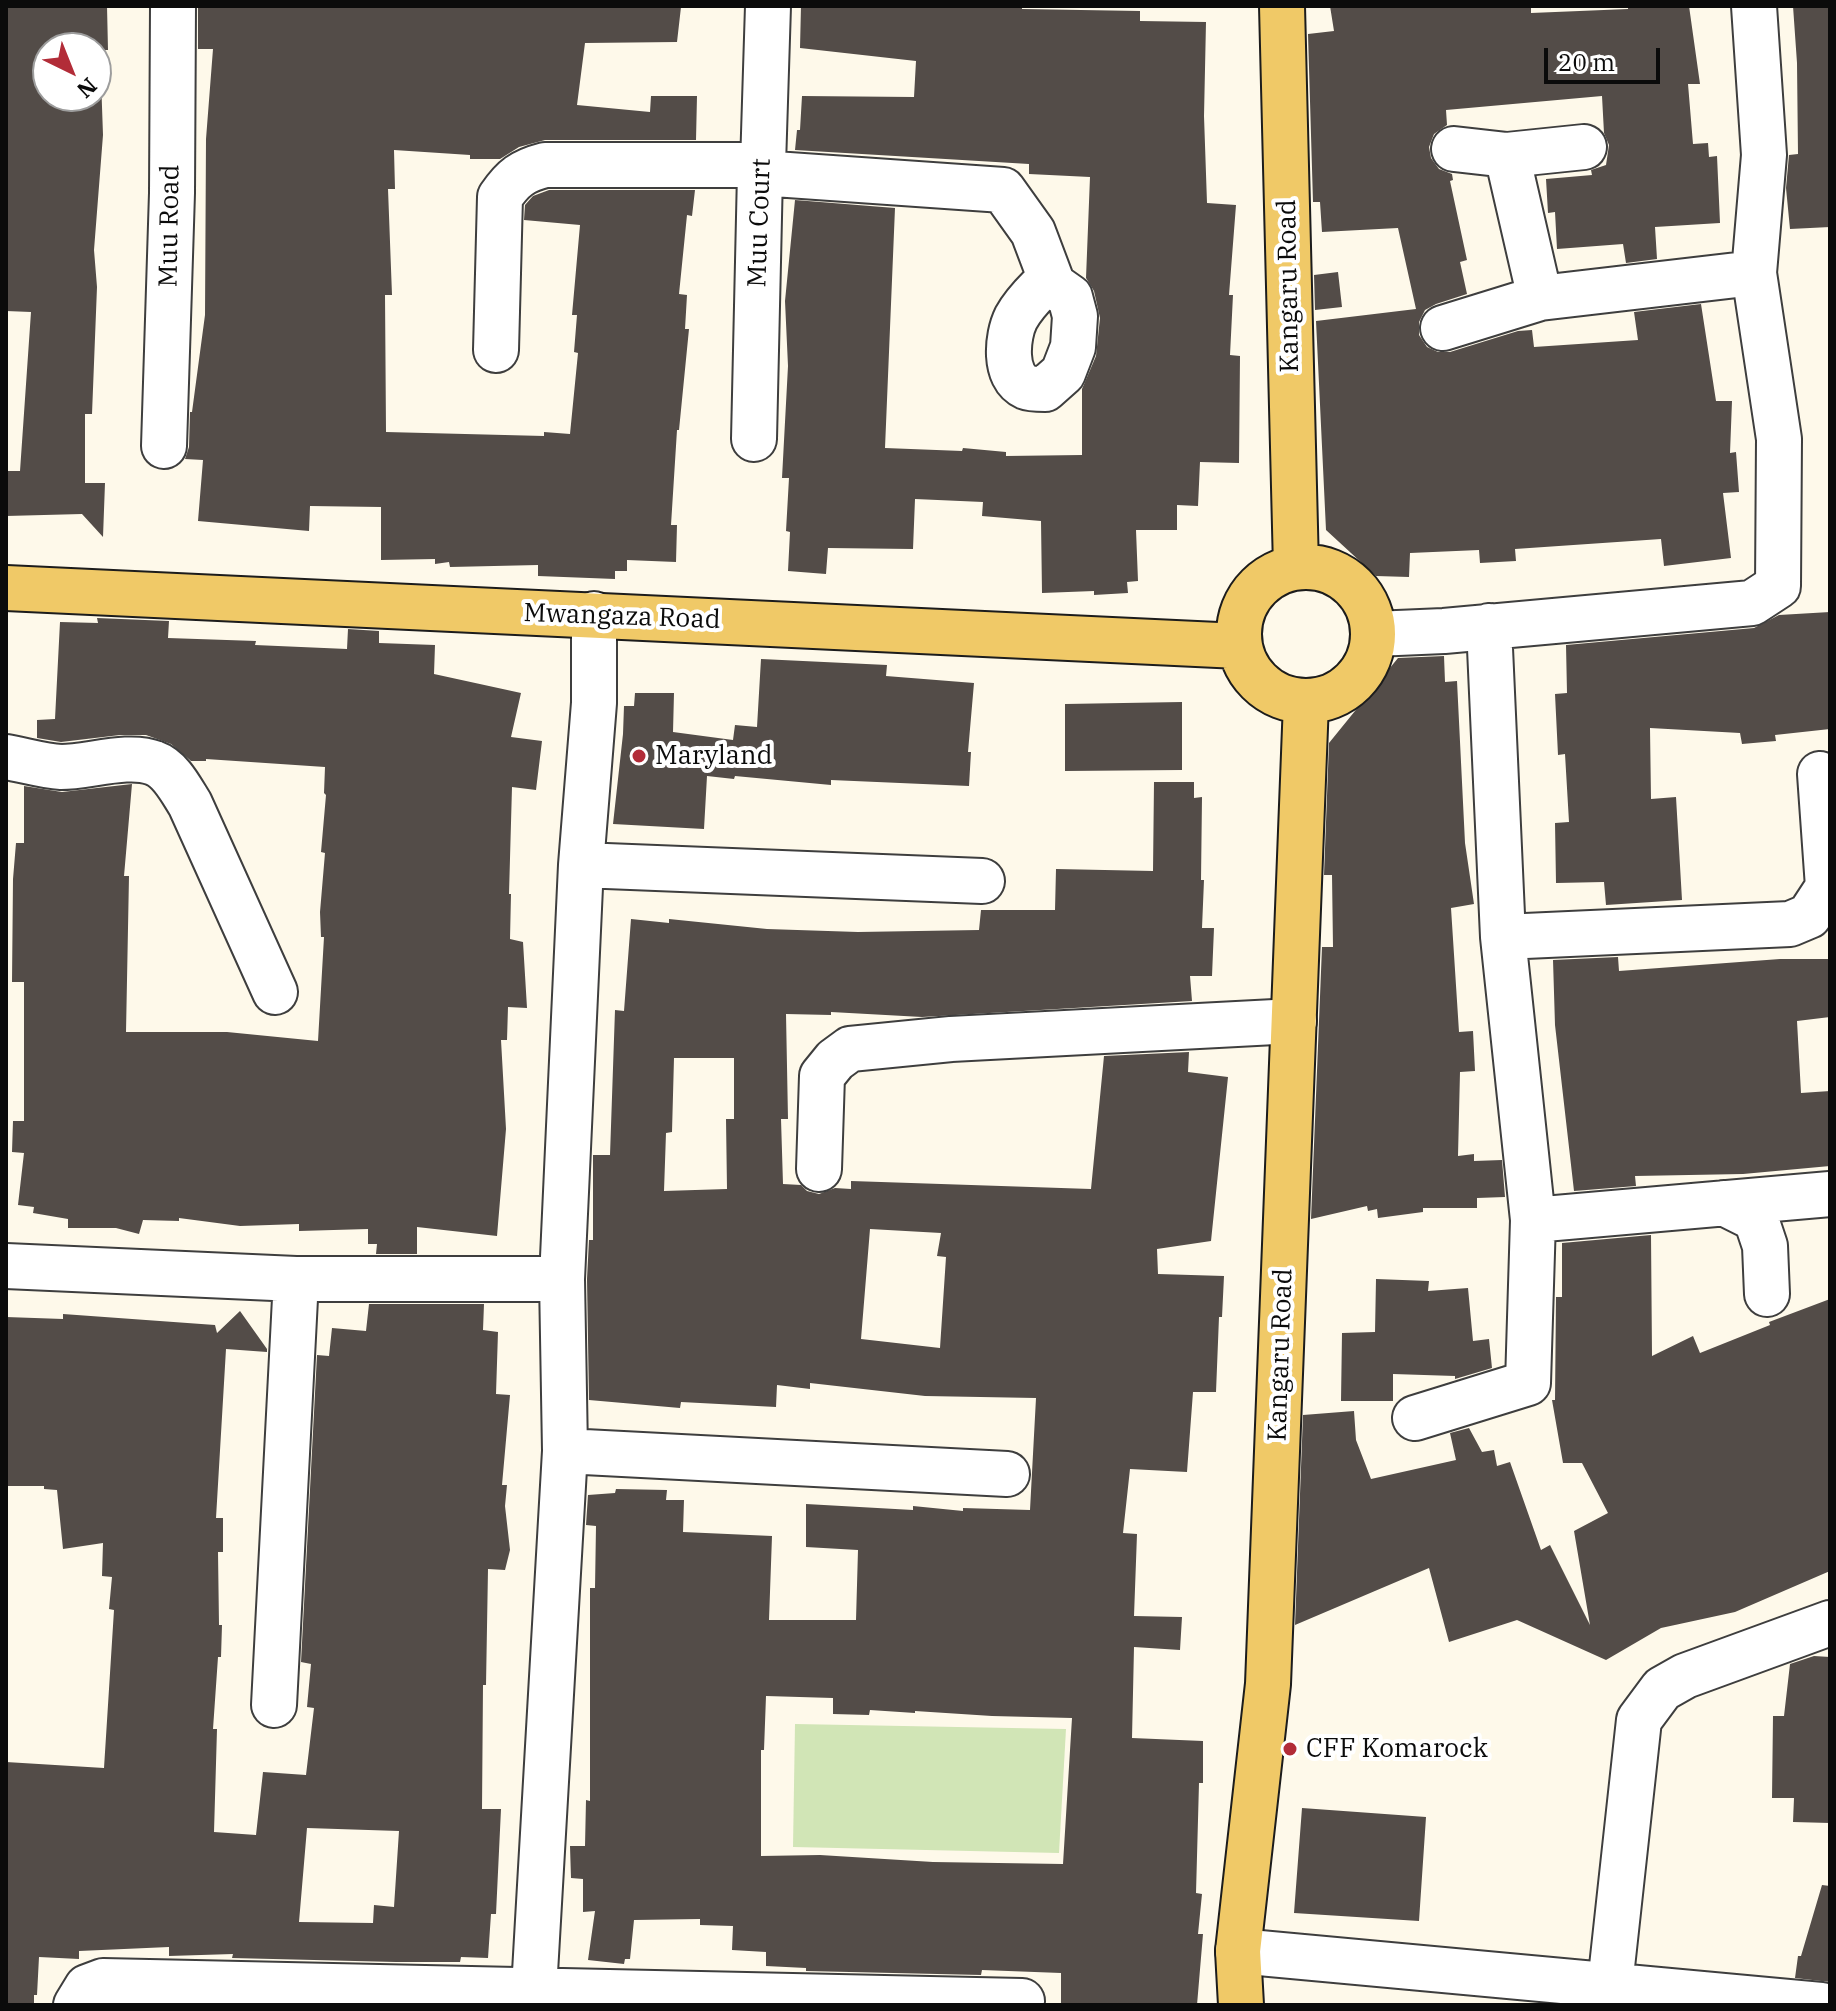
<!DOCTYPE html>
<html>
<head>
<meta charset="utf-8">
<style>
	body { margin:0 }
	#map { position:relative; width:1836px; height:2011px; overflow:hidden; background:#fef9ea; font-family:"IBM Plex Serif",serif }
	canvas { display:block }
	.frame { position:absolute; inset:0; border:8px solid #0b0b0b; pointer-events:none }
	.north { position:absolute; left:32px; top:32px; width:80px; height:80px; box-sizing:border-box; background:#fff; border:2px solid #9d9d9d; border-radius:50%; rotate:137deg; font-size:22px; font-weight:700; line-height:32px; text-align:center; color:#0b0b0b }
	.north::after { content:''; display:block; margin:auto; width:28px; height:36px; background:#b22c38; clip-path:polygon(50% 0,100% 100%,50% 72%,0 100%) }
	.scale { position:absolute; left:1544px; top:48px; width:116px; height:36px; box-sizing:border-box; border:4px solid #0b0b0b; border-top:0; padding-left:10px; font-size:24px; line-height:28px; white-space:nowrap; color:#0b0b0b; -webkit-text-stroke:6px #fff; paint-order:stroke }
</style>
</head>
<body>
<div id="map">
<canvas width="1836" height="2011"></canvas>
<div class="frame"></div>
<div class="north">N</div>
<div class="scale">20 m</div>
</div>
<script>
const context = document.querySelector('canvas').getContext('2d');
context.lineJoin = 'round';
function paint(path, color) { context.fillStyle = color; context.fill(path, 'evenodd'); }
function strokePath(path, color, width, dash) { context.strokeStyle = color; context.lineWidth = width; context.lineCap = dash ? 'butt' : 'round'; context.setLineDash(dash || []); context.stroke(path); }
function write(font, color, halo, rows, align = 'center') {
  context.font = font + ' "IBM Plex Serif",serif'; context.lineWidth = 8; context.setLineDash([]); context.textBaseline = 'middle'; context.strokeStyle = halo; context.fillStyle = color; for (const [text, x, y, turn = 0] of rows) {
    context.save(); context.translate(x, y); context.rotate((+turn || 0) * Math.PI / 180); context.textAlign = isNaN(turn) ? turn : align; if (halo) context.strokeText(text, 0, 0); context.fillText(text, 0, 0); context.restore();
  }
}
paint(new Path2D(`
	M 795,1724 L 1066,1729 L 1059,1853 L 793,1847 Z`), '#d1e5b6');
paint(new Path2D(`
	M 6,6 L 107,6 L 108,50 L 100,50 L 103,135 L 94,250 L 97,287 L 92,414 L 85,414 L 85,483 L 105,483 L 103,537 L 82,514 L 6,516 L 6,471 L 20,471 L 31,312 L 6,311 ZM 48,48 L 96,48 L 96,96 L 48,96 Z
	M 198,6 L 681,7 L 677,42 L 585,43 L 577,105 L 650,112 L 651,96 L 697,96 L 696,140 L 545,140 L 519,147 L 500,159 L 470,159 L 470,155 L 394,150 L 395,189 L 388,189 L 392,295 L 385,295 L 386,432 L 544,436 L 544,432 L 570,434 L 578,353 L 574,352 L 577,315 L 572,315 L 580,225 L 524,220 L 525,205 L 533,196 L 549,190 L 695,190 L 692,216 L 687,215 L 679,294 L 687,295 L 685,329 L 689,329 L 679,430 L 677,430 L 671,525 L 677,525 L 676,562 L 627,560 L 627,571 L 615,571 L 615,579 L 538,576 L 538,565 L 450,567 L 449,562 L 435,564 L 435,559 L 381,560 L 381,507 L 310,506 L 309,531 L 198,521 L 203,460 L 185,459 L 189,447 L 190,412 L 192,412 L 205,315 L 206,139 L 213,49 L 198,49 Z
	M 801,6 L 1022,6 L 1022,9 L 1140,11 L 1140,21 L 1206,22 L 1204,116 L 1207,203 L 1236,205 L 1229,295 L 1233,295 L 1230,355 L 1240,356 L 1239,463 L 1200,462 L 1198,506 L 1177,505 L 1177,530 L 1136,530 L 1138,581 L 1127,582 L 1128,593 L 1094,595 L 1094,591 L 1042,593 L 1041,521 L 982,516 L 983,502 L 915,499 L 913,549 L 828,548 L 826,574 L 788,571 L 790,532 L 786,531 L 789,478 L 782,478 L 788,366 L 785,301 L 795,200 L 895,208 L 885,448 L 962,451 L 963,448 L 1006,452 L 1006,456 L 1082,455 L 1082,389 L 1096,356 L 1100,318 L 1094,291 L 1086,278 L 1090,177 L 1029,174 L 1029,164 L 795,150 L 797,130 L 800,130 L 802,96 L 914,97 L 916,61 L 800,48 Z
	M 1330,6 L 1531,6 L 1531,13 L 1628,9 L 1628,6 L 1689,6 L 1700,84 L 1688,84 L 1693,144 L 1708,143 L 1709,157 L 1717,156 L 1720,223 L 1655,227 L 1657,259 L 1626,263 L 1623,244 L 1557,249 L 1555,212 L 1548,213 L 1546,179 L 1592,175 L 1591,170 L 1606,165 L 1609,145 L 1604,133 L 1602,96 L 1446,110 L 1447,125 L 1434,134 L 1429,147 L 1431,158 L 1439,169 L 1452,174 L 1453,180 L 1450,181 L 1467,260 L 1460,262 L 1467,294 L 1436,304 L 1425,310 L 1419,322 L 1419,335 L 1427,347 L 1438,352 L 1450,352 L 1518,331 L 1532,330 L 1534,347 L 1638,340 L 1634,312 L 1701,304 L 1716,401 L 1732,401 L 1730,453 L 1736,452 L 1739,492 L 1723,493 L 1731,558 L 1664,566 L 1661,539 L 1515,549 L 1516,561 L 1480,563 L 1479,550 L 1410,553 L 1409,577 L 1376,576 L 1326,530 L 1316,321 L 1416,309 L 1398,228 L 1322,232 L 1320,202 L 1313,202 L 1308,34 L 1334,31 Z
	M 1793,6 L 1830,6 L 1830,227 L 1790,229 L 1786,188 L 1789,155 L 1798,154 L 1797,63 Z
	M 1338,272 L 1342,307 L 1315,310 L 1314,275 Z
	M 1830,612 L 1830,729 L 1775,735 L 1776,741 L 1742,744 L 1740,733 L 1650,728 L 1651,799 L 1676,797 L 1682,900 L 1606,905 L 1604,882 L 1556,883 L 1555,823 L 1569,822 L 1565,754 L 1558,755 L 1555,694 L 1567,693 L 1566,645 L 1754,628 L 1779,615 Z
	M 97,618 L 169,621 L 168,638 L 256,641 L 255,645 L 347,649 L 348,629 L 379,631 L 379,643 L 435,645 L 434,674 L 521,693 L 511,737 L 542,741 L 536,790 L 512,787 L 509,894 L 511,894 L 510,939 L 523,942 L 527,1008 L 508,1007 L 507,1040 L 501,1040 L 506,1129 L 497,1236 L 417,1227 L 417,1254 L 376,1254 L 377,1244 L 368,1244 L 368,1229 L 299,1231 L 299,1224 L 240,1226 L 179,1218 L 179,1221 L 143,1220 L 139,1234 L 116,1228 L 68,1228 L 68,1219 L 33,1213 L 34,1207 L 18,1205 L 24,1153 L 12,1152 L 13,1121 L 24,1121 L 24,982 L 12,982 L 13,879 L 16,843 L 24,843 L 24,786 L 62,792 L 132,784 L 124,876 L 129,876 L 126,1032 L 227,1032 L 318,1041 L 324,937 L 321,937 L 320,912 L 325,853 L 321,852 L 326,795 L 324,793 L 325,767 L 206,759 L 206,761 L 191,761 L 171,744 L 146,735 L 120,735 L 61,742 L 37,738 L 37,720 L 55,719 L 60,622 L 98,623 Z
	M 1444,656 L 1445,682 L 1457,681 L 1465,843 L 1474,904 L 1451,908 L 1459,1032 L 1473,1031 L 1475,1071 L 1460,1072 L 1458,1156 L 1474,1154 L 1474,1161 L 1502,1160 L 1505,1197 L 1477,1198 L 1477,1208 L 1423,1208 L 1423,1212 L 1378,1218 L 1377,1209 L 1368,1211 L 1367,1206 L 1311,1219 L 1322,947 L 1333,947 L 1332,875 L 1324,875 L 1329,743 L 1398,658 Z
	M 761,659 L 887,665 L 886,676 L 974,683 L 968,752 L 971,752 L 969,786 L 831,780 L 831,785 L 735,776 L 734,779 L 707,776 L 704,829 L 613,824 L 623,734 L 624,706 L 634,706 L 635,693 L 674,693 L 673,732 L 733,740 L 735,725 L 757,727 Z
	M 1182,702 L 1182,770 L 1065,771 L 1065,704 Z
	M 1154,782 L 1194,782 L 1194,798 L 1202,797 L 1201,880 L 1204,880 L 1202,928 L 1214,928 L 1212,976 L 1190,976 L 1192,1001 L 922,1017 L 831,1012 L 831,1015 L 786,1014 L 788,1119 L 781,1119 L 783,1184 L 801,1185 L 807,1191 L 819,1194 L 835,1188 L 851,1189 L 851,1181 L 1091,1189 L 1104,1056 L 1189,1052 L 1188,1072 L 1228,1077 L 1211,1241 L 1157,1249 L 1158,1274 L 1224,1276 L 1222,1317 L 1219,1317 L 1216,1392 L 1193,1392 L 1187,1472 L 1130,1469 L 1123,1533 L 1137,1534 L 1134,1616 L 1182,1617 L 1180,1650 L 1134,1647 L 1132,1738 L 1203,1741 L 1203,1783 L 1199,1783 L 1196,1893 L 1202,1894 L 1198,1934 L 1203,1934 L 1197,2005 L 1061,2005 L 1061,1973 L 982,1970 L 981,1975 L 806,1971 L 806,1968 L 766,1966 L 766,1952 L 732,1950 L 733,1926 L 700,1925 L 700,1919 L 634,1920 L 630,1959 L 625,1959 L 624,1964 L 588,1960 L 595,1911 L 583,1912 L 583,1879 L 571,1878 L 570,1846 L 585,1846 L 586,1800 L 590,1801 L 590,1588 L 595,1588 L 596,1526 L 586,1525 L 588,1495 L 615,1493 L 616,1489 L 667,1490 L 666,1500 L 684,1500 L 683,1532 L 772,1536 L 769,1620 L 856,1620 L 858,1550 L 806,1547 L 806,1504 L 913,1510 L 913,1506 L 963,1511 L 963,1508 L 1030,1510 L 1036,1398 L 925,1396 L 810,1383 L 810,1389 L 777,1385 L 776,1407 L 681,1402 L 680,1408 L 589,1400 L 587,1279 L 589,1240 L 593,1240 L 593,1155 L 610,1155 L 615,1010 L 624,1011 L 631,919 L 669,923 L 669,919 L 767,929 L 858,932 L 979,930 L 981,910 L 1055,910 L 1056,869 L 1153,871 ZM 674,1058 L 734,1058 L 734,1119 L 726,1119 L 727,1189 L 664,1191 L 666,1133 L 672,1132 ZM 870,1229 L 941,1233 L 937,1256 L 946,1257 L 940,1348 L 861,1339 ZM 766,1696 L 833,1698 L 833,1714 L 869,1715 L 870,1710 L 915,1713 L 915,1711 L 992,1716 L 1072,1718 L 1063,1864 L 933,1862 L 820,1855 L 761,1856 L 761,1750 L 764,1750 Z
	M 1618,957 L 1619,971 L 1780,959 L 1830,959 L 1830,1017 L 1797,1021 L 1801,1093 L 1830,1091 L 1830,1166 L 1743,1174 L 1635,1176 L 1636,1186 L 1574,1191 L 1555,1025 L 1553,960 Z
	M 1651,1235 L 1652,1356 L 1693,1336 L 1700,1353 L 1770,1325 L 1769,1322 L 1830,1299 L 1830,1571 L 1735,1612 L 1661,1628 L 1606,1660 L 1517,1620 L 1449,1642 L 1429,1568 L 1295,1625 L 1303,1415 L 1354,1411 L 1356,1440 L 1371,1479 L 1456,1460 L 1450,1433 L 1469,1428 L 1482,1452 L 1494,1450 L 1497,1466 L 1510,1462 L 1541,1550 L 1550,1545 L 1590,1625 L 1574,1531 L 1608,1513 L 1582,1463 L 1563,1463 L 1552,1400 L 1555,1400 L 1556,1297 L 1562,1297 L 1562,1243 Z
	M 1376,1279 L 1429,1281 L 1428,1291 L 1468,1288 L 1473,1341 L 1489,1339 L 1492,1368 L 1455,1379 L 1455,1376 L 1393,1374 L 1393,1401 L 1341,1401 L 1342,1333 L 1375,1332 Z
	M 369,1304 L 484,1304 L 483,1330 L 498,1332 L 496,1394 L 510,1395 L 502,1485 L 507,1485 L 505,1506 L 510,1550 L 505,1570 L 488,1569 L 486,1685 L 483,1685 L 482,1809 L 501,1809 L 496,1914 L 491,1914 L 488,1958 L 461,1957 L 460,1962 L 396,1962 L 232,1958 L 233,1954 L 169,1956 L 169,1947 L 79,1951 L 79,1959 L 39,1957 L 37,1995 L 34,1995 L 34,2005 L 6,2005 L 6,1762 L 104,1768 L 114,1610 L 109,1609 L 112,1577 L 102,1576 L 103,1543 L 63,1549 L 57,1490 L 44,1489 L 44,1486 L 6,1486 L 6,1317 L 63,1319 L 63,1314 L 215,1325 L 217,1333 L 240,1311 L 267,1349 L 267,1352 L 226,1349 L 216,1518 L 223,1518 L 223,1552 L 218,1552 L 219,1625 L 222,1625 L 221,1657 L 218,1657 L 213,1729 L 217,1729 L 214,1832 L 256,1835 L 263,1772 L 306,1775 L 314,1708 L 307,1707 L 311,1664 L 301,1662 L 317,1355 L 329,1356 L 332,1328 L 366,1331 ZM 307,1828 L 399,1831 L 394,1907 L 374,1905 L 373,1923 L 299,1922 Z
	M 1814,1656 L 1830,1657 L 1830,1823 L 1793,1822 L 1794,1798 L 1772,1798 L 1773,1716 L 1784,1716 L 1790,1664 Z
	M 1302,1808 L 1426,1817 L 1419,1921 L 1294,1913 Z
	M 1822,1885 L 1830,1886 L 1830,1982 L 1795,1978 L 1798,1956 L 1801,1956 Z`), '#534c48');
const minor = new Path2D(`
	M 1454,149 L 1507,155 L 1540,298
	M 1507,155 L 1584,147
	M 760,173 L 1003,190 L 1033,232 L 1053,285 L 1070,297 L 1075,316 L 1073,347 L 1063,373 L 1045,389 C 1039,389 1031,389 1026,387 C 1003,377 1007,336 1016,318 C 1022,307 1031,297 1040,288 L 1053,285
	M 1443,328 L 1540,298 L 1754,273
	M 496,350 L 500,197 C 513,178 522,171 545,165 L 763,165
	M 754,439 L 760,173 L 763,165 L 768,6
	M 164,446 L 172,193 L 173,6
	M 1374,634 L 1444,631 L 1752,603 L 1778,586 L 1779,439 L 1754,273 L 1764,155 L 1754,6
	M 6,757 C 24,760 43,766 61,767 C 88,767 129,753 154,763 C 171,769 181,790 190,804 L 275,992
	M 581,865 L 982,881
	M 1503,937 L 1790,924 L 1809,916 L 1828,887 L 1820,774
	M 819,1169 L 822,1076 L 835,1060 L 850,1049 L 951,1039 L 1294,1021
	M 1724,1203 L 1756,1219 L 1765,1246 L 1767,1294
	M 1533,1220 L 1830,1194
	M 6,1266 L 296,1279 L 562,1279
	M 1415,1418 L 1528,1383 L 1533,1220 L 1503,937 L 1489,626
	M 565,1451 L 1007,1474
	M 274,1705 L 296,1279
	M 1238,1951 L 1821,2005
	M 1610,1985 L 1639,1720 L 1662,1689 L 1685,1676 L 1830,1623
	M 534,1990 L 565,1451 L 562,1279 L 581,865 L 594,703 L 594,614
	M 76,2005 L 87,1987 L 103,1981 L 1022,2001`);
const major = new Path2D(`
	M 1282,6 L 1296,567
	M1239 634a67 67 0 1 1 134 0a67 67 0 1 1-134 0Z
	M 6,588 L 1239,646
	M 1241,2005 L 1238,1951 L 1268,1684 L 1306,702`);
strokePath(minor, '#3e3e3e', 48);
strokePath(major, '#1c1c1c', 48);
strokePath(minor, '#fff', 44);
strokePath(major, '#f0c967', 44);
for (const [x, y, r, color] of [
	[639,756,8,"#b22c38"],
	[1290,1749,8,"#b22c38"]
]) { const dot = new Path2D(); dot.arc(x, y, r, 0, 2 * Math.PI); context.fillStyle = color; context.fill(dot); strokePath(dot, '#fff', 3); }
write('26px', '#0b0b0b', '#fff', [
	["Muu Court",760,223,-88],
	["Muu Road",170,226,-89],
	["Kangaru Road",1289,286,-91],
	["Mwangaza Road",622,617,2],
	["Kangaru Road",1281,1355,-88]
]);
write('26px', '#0b0b0b', '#fff', [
	["Maryland",655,756],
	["CFF Komarock",1306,1749]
], 'left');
</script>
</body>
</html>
